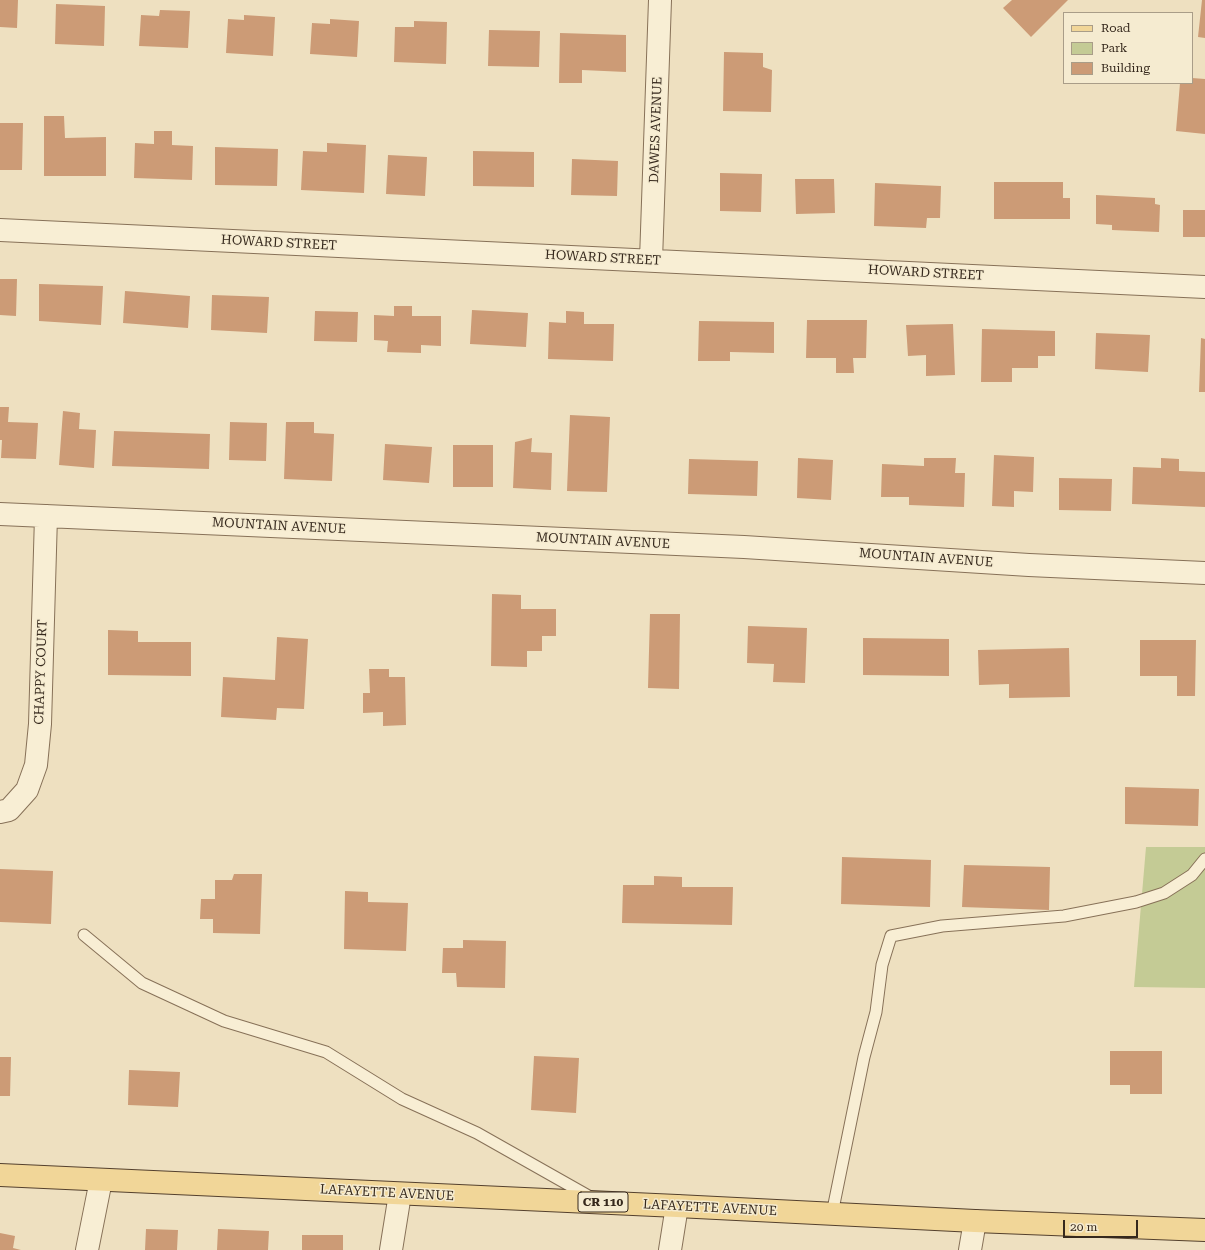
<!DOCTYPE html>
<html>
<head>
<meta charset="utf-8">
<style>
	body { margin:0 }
	#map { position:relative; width:1205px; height:1250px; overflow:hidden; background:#eee0c0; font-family:"Roboto Serif",serif }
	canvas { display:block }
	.legend { position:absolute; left:1063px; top:12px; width:130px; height:72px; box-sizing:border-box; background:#f5ebd0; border:1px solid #a99d88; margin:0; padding:5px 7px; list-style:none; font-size:12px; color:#36291d }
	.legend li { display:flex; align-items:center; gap:8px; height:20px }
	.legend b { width:20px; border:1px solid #a99d88 }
	.scale { position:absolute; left:1063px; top:1220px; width:75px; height:18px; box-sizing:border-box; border:2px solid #36291d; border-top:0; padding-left:5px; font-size:12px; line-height:14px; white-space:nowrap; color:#36291d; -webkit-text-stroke:3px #f5ebd0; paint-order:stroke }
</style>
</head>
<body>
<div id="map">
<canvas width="1205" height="1250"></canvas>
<ul class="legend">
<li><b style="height:5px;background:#f1d698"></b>Road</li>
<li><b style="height:11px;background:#c4cb95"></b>Park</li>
<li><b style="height:11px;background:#cc9b76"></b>Building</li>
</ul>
<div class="scale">20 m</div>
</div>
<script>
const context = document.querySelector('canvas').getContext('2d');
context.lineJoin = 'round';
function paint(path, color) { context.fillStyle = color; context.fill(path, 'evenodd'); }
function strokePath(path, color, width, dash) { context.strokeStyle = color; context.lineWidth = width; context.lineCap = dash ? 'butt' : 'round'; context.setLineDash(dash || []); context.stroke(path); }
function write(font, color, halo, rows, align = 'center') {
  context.font = font + ' "Roboto Serif",serif'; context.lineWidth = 3; context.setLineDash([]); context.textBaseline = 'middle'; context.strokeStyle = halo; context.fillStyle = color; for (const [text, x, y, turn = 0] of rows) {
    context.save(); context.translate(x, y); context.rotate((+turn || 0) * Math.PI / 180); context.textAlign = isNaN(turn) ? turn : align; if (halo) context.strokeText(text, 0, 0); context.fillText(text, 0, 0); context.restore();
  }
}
paint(new Path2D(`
	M 1146,847 L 1205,847 L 1205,988 L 1134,987 Z`), '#c4cb95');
paint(new Path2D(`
	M 0,0 L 18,0 L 17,28 L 0,27 Z
	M 1012,0 L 1068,0 L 1031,37 L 1003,8 Z
	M 1202,0 L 1205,0 L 1205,38 L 1198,37 Z
	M 56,4 L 105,6 L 104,46 L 55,44 Z
	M 160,10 L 190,11 L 188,48 L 139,46 L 141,15 L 159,16 Z
	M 244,15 L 275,17 L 273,56 L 226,53 L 228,19 L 244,20 Z
	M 330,19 L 359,21 L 357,57 L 310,54 L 312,23 L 330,24 Z
	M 414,21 L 447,22 L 446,64 L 394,62 L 395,27 L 414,27 Z
	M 489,30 L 540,31 L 539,67 L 488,66 Z
	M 560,33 L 626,35 L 626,72 L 582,70 L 582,83 L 559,83 Z
	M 724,52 L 763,53 L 763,67 L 772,70 L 771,112 L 723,111 Z
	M 1192,78 L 1205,79 L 1205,134 L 1176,131 L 1180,83 L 1192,83 Z
	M 44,116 L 64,116 L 65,138 L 106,137 L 106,176 L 44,176 Z
	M 0,123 L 23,123 L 22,170 L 0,170 Z
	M 154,131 L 172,131 L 172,145 L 193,146 L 192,180 L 134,178 L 135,143 L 154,144 Z
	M 327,143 L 366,145 L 364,193 L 301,190 L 303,151 L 327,152 Z
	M 215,147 L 278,149 L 277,186 L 215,185 Z
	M 473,151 L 534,152 L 534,187 L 473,186 Z
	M 388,155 L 427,157 L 425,196 L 386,194 Z
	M 572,159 L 618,161 L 617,196 L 571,195 Z
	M 720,173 L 762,174 L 761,212 L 720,211 Z
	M 795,179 L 834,179 L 835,213 L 796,214 Z
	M 994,182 L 1063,182 L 1063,198 L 1070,198 L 1070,219 L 994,219 Z
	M 875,183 L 941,186 L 940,218 L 927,218 L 926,228 L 874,226 Z
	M 1096,195 L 1155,198 L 1155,204 L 1160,205 L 1159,232 L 1112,230 L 1112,225 L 1096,224 Z
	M 1183,210 L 1205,210 L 1205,237 L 1183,237 Z
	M 0,279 L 17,279 L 16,316 L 0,315 Z
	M 39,284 L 103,286 L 101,325 L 39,321 Z
	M 125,291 L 190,296 L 188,328 L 123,323 Z
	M 212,295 L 269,297 L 267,333 L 211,330 Z
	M 394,306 L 412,306 L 412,316 L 441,316 L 441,346 L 421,345 L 421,353 L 387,352 L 388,341 L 374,340 L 374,315 L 394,316 Z
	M 472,310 L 528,313 L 526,347 L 470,344 Z
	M 315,311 L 358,312 L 357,342 L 314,341 Z
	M 566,311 L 584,312 L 584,324 L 614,324 L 613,361 L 548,359 L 549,322 L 566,323 Z
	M 807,320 L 867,320 L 866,358 L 853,358 L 854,373 L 836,373 L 836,358 L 806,358 Z
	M 699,321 L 774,322 L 774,353 L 730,352 L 730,361 L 698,361 Z
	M 953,324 L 955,375 L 926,376 L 926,355 L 908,356 L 906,325 Z
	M 982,329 L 1055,331 L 1055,356 L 1038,356 L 1038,368 L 1012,368 L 1012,382 L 981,382 Z
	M 1096,333 L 1150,335 L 1148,372 L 1095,369 Z
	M 1201,338 L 1205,339 L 1205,392 L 1199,392 Z
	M 0,407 L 9,407 L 8,422 L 38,423 L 36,459 L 1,458 L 2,440 L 0,440 Z
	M 63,411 L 80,413 L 79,429 L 96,430 L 94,468 L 59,465 Z
	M 570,415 L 610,417 L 607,492 L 567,491 Z
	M 230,422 L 267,423 L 266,461 L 229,460 Z
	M 286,422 L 314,422 L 314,433 L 334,434 L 332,481 L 284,479 Z
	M 114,431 L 210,434 L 209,469 L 112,466 Z
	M 532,438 L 531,452 L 552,453 L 551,490 L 513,488 L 515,442 Z
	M 385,444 L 432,447 L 429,483 L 383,480 Z
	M 453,445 L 493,445 L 493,487 L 453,487 Z
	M 994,455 L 1034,457 L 1033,492 L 1014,491 L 1014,507 L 992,506 Z
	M 798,458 L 833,460 L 831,500 L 797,498 Z
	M 924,458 L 956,458 L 955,473 L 965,473 L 964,507 L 909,505 L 909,497 L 881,497 L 882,464 L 924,466 Z
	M 1161,458 L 1179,459 L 1179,471 L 1205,472 L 1205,507 L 1132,504 L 1133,467 L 1161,468 Z
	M 689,459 L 758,461 L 757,496 L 688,494 Z
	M 1059,478 L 1112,479 L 1111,511 L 1059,510 Z
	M 492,594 L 521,595 L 521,609 L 556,609 L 556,636 L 542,636 L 542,651 L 527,651 L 527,667 L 491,666 Z
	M 650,614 L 680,614 L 679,689 L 648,688 Z
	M 748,626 L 807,628 L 805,683 L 773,682 L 774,664 L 747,663 Z
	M 108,630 L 138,631 L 138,642 L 191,642 L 191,676 L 108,675 Z
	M 277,637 L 308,639 L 304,709 L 277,708 L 276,720 L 221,717 L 223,677 L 275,680 Z
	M 863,638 L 949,639 L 949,676 L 863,675 Z
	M 1140,640 L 1196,640 L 1195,696 L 1177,696 L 1177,676 L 1140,676 Z
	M 1069,648 L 1070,697 L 1009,698 L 1009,684 L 979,685 L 978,650 Z
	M 369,669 L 389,669 L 389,677 L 405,677 L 406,725 L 383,726 L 383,712 L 363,713 L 363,693 L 370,693 Z
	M 1125,787 L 1199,789 L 1198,826 L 1125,824 Z
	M 842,857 L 931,860 L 930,907 L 841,904 Z
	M 964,865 L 1050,867 L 1049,910 L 962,907 Z
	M 0,869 L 53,871 L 51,924 L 0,922 Z
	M 234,874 L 262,874 L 260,934 L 213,933 L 213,919 L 200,919 L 201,899 L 215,899 L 215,880 L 232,880 Z
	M 654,876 L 682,877 L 682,887 L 733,887 L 732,925 L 622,923 L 623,885 L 654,885 Z
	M 345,891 L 368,892 L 368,902 L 408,903 L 406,951 L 344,949 Z
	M 463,940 L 506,941 L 505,988 L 457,987 L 456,973 L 442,973 L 443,948 L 463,948 Z
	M 1110,1051 L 1162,1051 L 1162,1094 L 1130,1094 L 1130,1085 L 1110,1085 Z
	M 534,1056 L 579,1058 L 576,1113 L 531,1110 Z
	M 0,1057 L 11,1057 L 10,1096 L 0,1096 Z
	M 129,1070 L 180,1072 L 178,1107 L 128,1105 Z
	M 146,1229 L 178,1230 L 177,1250 L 145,1250 Z
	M 218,1229 L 269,1231 L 268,1250 L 217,1250 Z
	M 0,1233 L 15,1236 L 13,1248 L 21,1250 L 0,1250 Z
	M 302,1235 L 343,1235 L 343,1250 L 302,1250 Z`), '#cc9b76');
const lane = new Path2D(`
	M 84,935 L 142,983 L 224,1021 L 326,1052 L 402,1099 L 477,1133 L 592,1198
	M 832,1214 L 864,1057 L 876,1012 L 882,965 L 891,936 L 942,926 L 1064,916 L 1136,902 L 1164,893 L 1192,875 L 1205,859`);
const street = new Path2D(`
	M 0,230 L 1205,287
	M 651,260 L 660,0
	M 0,514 L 744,547 L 1029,565 L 1205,573
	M 0,812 L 9,810 L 27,790 L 36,765 L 40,724 L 46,516
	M 87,1250 L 101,1180
	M 391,1250 L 400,1194
	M 670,1250 L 677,1206
	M 970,1250 L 975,1221`);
const primary = new Path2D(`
	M 0,1175 L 677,1206 L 975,1221 L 1205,1230`);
strokePath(lane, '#877158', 13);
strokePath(street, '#877158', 24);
strokePath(primary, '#54402d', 24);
strokePath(lane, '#f8eed4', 11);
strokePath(street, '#f8eed4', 22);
strokePath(primary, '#f1d698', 22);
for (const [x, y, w] of [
	[603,1202,50]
]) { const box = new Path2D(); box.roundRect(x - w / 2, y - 10, w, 20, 3); context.fillStyle = '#f5ebd0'; context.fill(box); strokePath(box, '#36291d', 1); }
write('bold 12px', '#36291d', null, [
	["CR 110",603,1202]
]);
write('13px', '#36291d', '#f5ebd0', [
	["DAWES AVENUE",656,130,-88],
	["HOWARD STREET",279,243,3],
	["HOWARD STREET",603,258,3],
	["HOWARD STREET",926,273,3],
	["MOUNTAIN AVENUE",279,526,3],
	["MOUNTAIN AVENUE",603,541,3],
	["MOUNTAIN AVENUE",926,558,4],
	["CHAPPY COURT",41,672,-88],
	["LAFAYETTE AVENUE",387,1193,3],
	["LAFAYETTE AVENUE",710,1208,3]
]);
</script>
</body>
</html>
